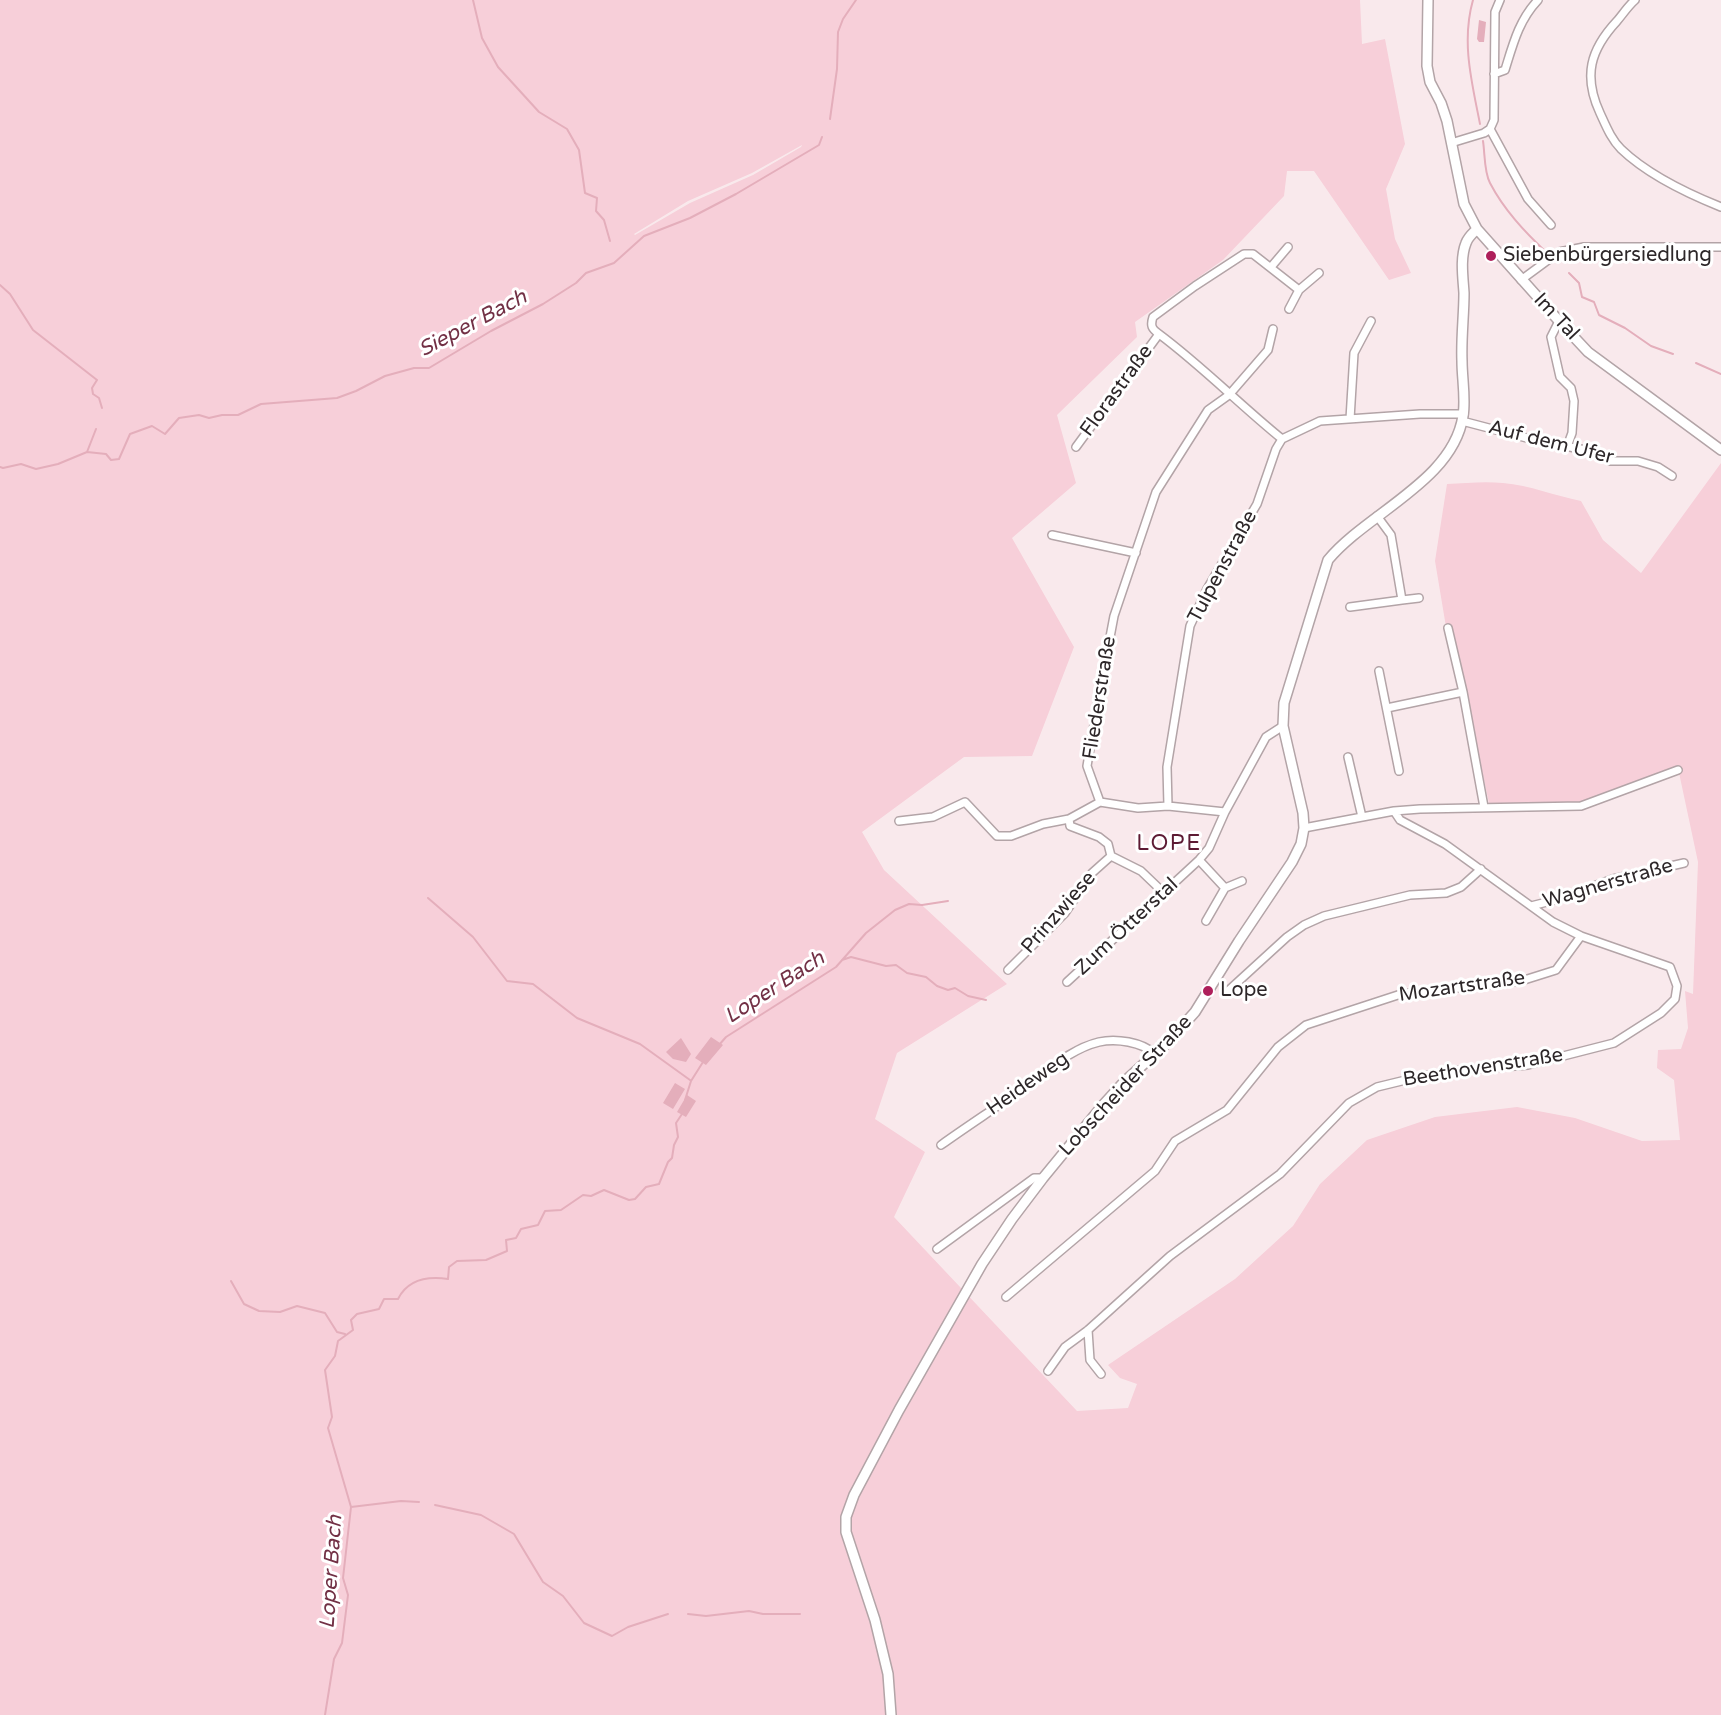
<!DOCTYPE html>
<html>
<head>
<meta charset="utf-8">
<style>
	body { margin:0 }
	canvas { display:block; background:#f9e9ec }
</style>
</head>
<body>
<canvas width="1721" height="1715"></canvas>
<script>
const context = document.querySelector('canvas').getContext('2d');
context.lineJoin = 'round';
function paint(path, color) { context.fillStyle = color; context.fill(path, 'evenodd'); }
function strokePath(path, color, width, dash) { context.strokeStyle = color; context.lineWidth = width; context.lineCap = dash ? 'butt' : 'round'; context.setLineDash(dash || []); context.stroke(path); }
function write(font, color, halo, rows, align = 'center') {
  context.font = font + ' "Varela Round",sans-serif'; context.lineWidth = 6; context.setLineDash([]); context.textBaseline = 'middle'; context.strokeStyle = halo; context.fillStyle = color; for (const [text, x, y, turn = 0] of rows) {
    context.save(); context.translate(x, y); context.rotate((+turn || 0) * Math.PI / 180); context.textAlign = isNaN(turn) ? turn : align; if (halo) context.strokeText(text, 0, 0); context.fillText(text, 0, 0); context.restore();
  }
}
paint(new Path2D(`
	M 0,0 L 1360,0 L 1362,44 L 1385,39 L 1405,144 L 1386,189 L 1395,239 L 1411,273 L 1389,280 L 1314,171 L 1287,171 L 1284,196 L 1223,260 L 1135,322 L 1137,337 L 1057,415 L 1076,483 L 1012,538 L 1074,647 L 1032,756 L 964,757 L 862,832 L 884,870 L 1007,984 L 897,1053 L 875,1119 L 925,1152 L 894,1217 L 1077,1411 L 1128,1408 L 1137,1384 L 1120,1378 L 1108,1365 L 1235,1279 L 1293,1226 L 1320,1184 L 1367,1140 L 1435,1117 L 1517,1107 L 1575,1118 L 1642,1141 L 1680,1140 L 1674,1080 L 1657,1068 L 1658,1050 L 1681,1049 L 1688,1028 L 1685,991 L 1693,994 L 1698,862 L 1678,768 L 1581,804 L 1489,803 L 1465,692 L 1446,627 L 1435,561 L 1447,484 C 1466,483 1485,481 1503,483 C 1530,485 1555,496 1581,501 L 1603,540 L 1641,573 L 1721,463 L 1721,1715 L 0,1715 ZM 802,145 L 801,147 L 753,175 L 690,203 L 635,235 L 634,234 L 688,201 L 752,173 Z`), '#f7cfd9');
paint(new Path2D(`
	M 1479,20 L 1486,22 L 1484,42 L 1479,42 L 1477,39 Z
	M 711,1037 L 723,1045 L 706,1065 L 695,1058 Z
	M 681,1038 L 691,1054 L 686,1062 L 673,1059 L 666,1052 Z
	M 675,1083 L 685,1089 L 673,1109 L 663,1103 Z
	M 687,1095 L 696,1101 L 686,1117 L 677,1112 Z`), '#e4aebb');
strokePath(new Path2D(`
	M 473,0 L 482,38 L 498,67 L 539,112 L 567,129 L 579,150 L 585,193 L 597,198 L 596,211 L 604,220 L 610,241
	M 1473,0 C 1461,42 1472,83 1480,124
	M 830,119 L 837,69 L 838,32 L 843,19 L 856,0
	M 1483,141 C 1485,154 1484,172 1490,183 C 1504,210 1525,232 1546,252
	M 1569,273 L 1579,283 L 1582,297 L 1594,302 L 1599,315 L 1625,328 L 1651,346 L 1673,354
	M 0,285 L 10,294 L 33,330 L 97,380 L 92,388 L 93,394 L 99,398 L 102,408
	M 1696,363 L 1721,374
	M 87,452 L 106,454 L 111,460 L 119,459 L 130,434 L 152,426 L 165,434 L 179,418 L 199,415 L 209,418 L 222,415 L 238,415 L 261,404 L 337,398 L 356,391 L 385,376 L 414,368 L 429,368 L 491,331 L 543,304 L 576,283 L 586,273 L 614,263 L 644,236 L 690,218 L 736,194 L 819,145 L 822,137
	M 0,467 L 3,468 L 21,464 L 36,469 L 58,464 L 87,452 L 96,429
	M 428,898 L 473,937 L 507,981 L 533,984 L 577,1018 L 640,1044 L 690,1080
	M 842,960 L 851,957 L 886,966 L 896,965 L 907,973 L 926,977 L 937,986 L 948,990 L 955,988 L 968,996 L 986,1000
	M 719,1045 L 726,1037 L 836,967 L 866,933 L 895,910 L 909,904 L 922,905 L 948,901
	M 685,1100 L 691,1081 L 703,1062
	M 231,1281 L 244,1304 L 259,1311 L 280,1312 L 297,1306 L 325,1313 L 337,1332 L 345,1334
	M 435,1505 L 481,1515 L 514,1534 L 543,1582 L 563,1596 L 584,1623 L 612,1636 L 628,1627 L 668,1614
	M 351,1507 L 401,1501 L 419,1502
	M 688,1614 L 706,1616 L 749,1611 L 763,1614 L 800,1614
	M 325,1715 L 334,1659 L 342,1643 L 348,1595 L 343,1578 L 351,1507 L 328,1428 L 332,1417 L 325,1370 L 335,1356 L 338,1341 L 353,1330 L 351,1320 L 357,1314 L 379,1309 L 384,1299 L 398,1299 C 408,1279 427,1276 448,1279 L 449,1267 L 457,1261 L 486,1260 L 507,1251 L 506,1240 L 516,1238 L 521,1229 L 538,1225 L 545,1211 L 561,1210 L 583,1195 L 591,1196 L 604,1190 L 629,1200 L 635,1199 L 646,1187 L 659,1184 L 668,1162 L 672,1158 L 674,1145 L 678,1137 L 676,1123 L 682,1114`), '#e4aebb', 2);
const street = new Path2D(`
	M 1635,0 C 1628,6 1623,14 1617,21 C 1590,50 1583,76 1600,113 C 1606,126 1611,139 1621,149 C 1648,175 1686,193 1721,207
	M 1494,74 L 1505,70 C 1513,44 1519,20 1538,0
	M 1490,129 L 1494,120 L 1495,12 L 1500,0
	M 1451,143 L 1484,133 L 1490,129 L 1528,199 L 1551,225
	M 1271,267 L 1288,247
	M 1521,280 L 1559,252 L 1584,247 L 1721,247
	M 1289,309 L 1299,290
	M 1559,321 L 1551,337 L 1560,377 L 1571,388 L 1574,401 L 1572,433 L 1568,444
	M 1273,329 L 1268,350 L 1229,395 L 1208,410 L 1156,492 L 1114,616 L 1100,690 L 1087,766 L 1100,802 L 1138,808 L 1168,806 L 1225,812 L 1266,737 L 1283,726
	M 1159,334 C 1152,329 1150,326 1153,317 L 1195,286 L 1244,254 L 1253,254 L 1299,290 L 1319,273
	M 1350,419 L 1354,353 L 1371,321
	M 1462,421 L 1561,447 L 1568,444 L 1570,447 L 1596,452 L 1610,461 L 1638,461 L 1658,467 L 1672,476
	M 1282,439 L 1320,421 L 1420,414 L 1464,414
	M 1076,447 L 1159,334 C 1202,366 1240,405 1282,439
	M 1377,516 L 1391,535 L 1402,600 L 1419,598
	M 1052,535 L 1136,553
	M 1350,607 L 1402,600
	M 1448,628 L 1463,692 L 1484,807
	M 1379,671 L 1399,771
	M 1387,708 L 1463,692
	M 1348,757 L 1362,817
	M 1168,806 L 1167,767 L 1190,626 L 1207,589 L 1257,504 L 1276,449 L 1282,439
	M 1394,811 L 1420,809 L 1581,806 L 1678,770
	M 1069,819 L 1070,826 L 1099,837 L 1108,844 L 1111,856 L 1141,871 L 1165,894
	M 899,821 L 933,817 L 965,802 L 997,836 L 1011,836 L 1043,824 L 1069,819 L 1100,802
	M 1199,860 L 1225,888 L 1242,881
	M 1531,906 L 1559,899 L 1613,879 L 1684,863
	M 1206,921 L 1225,888
	M 1008,970 L 1065,913 L 1092,873 L 1111,856
	M 1067,982 L 1199,860 L 1209,848 L 1225,812
	M 1229,990 L 1287,937 L 1304,925 L 1324,916 L 1410,895 L 1446,893 L 1461,887 L 1481,869
	M 941,1145 C 969,1125 997,1107 1025,1087 C 1048,1071 1070,1049 1099,1042 C 1116,1038 1142,1042 1155,1054
	M 937,1249 L 1034,1178 L 1043,1178
	M 1006,1297 L 1155,1171 L 1175,1141 L 1227,1110 L 1278,1047 L 1306,1025 L 1401,994 L 1521,981 L 1556,970 L 1581,936
	M 1088,1330 L 1090,1360 L 1101,1374
	M 1048,1371 L 1065,1347 L 1088,1330 L 1170,1256 L 1280,1174 L 1349,1103 L 1377,1087 L 1418,1077 L 1462,1070 L 1528,1065 L 1614,1043 L 1661,1013 L 1675,999 L 1677,986 L 1670,967 L 1581,936 L 1553,922 L 1445,844 L 1400,820 L 1394,811 L 1304,828`);
const secondary = new Path2D(`
	M 1428,0 L 1427,66 L 1430,82 L 1441,103 L 1447,121 L 1464,204 L 1477,229 L 1559,321 L 1588,352 L 1721,450
	M 891,1715 L 888,1674 L 875,1620 L 846,1532 L 846,1517 L 854,1495 L 899,1410 L 982,1264 L 1012,1219 L 1043,1178 L 1103,1105 L 1124,1082 L 1168,1042 L 1195,1012 L 1239,941 L 1292,862 L 1301,844 L 1304,828 L 1303,813 L 1283,726 L 1284,703 L 1328,560 C 1367,513 1453,481 1463,416 C 1466,399 1462,379 1462,361 C 1461,338 1464,315 1464,293 C 1463,277 1460,258 1466,243 C 1468,237 1473,233 1477,229`);
strokePath(street, '#b3a4a7', 10);
strokePath(secondary, '#b3a4a7', 12);
strokePath(street, '#fff', 7);
strokePath(secondary, '#fff', 9);
for (const [x, y, r, color] of [
	[1491,256,6,"#ae205b"],
	[1208,991,6,"#ae205b"]
]) { const dot = new Path2D(); dot.arc(x, y, r, 0, 2 * Math.PI); context.fillStyle = color; context.fill(dot); strokePath(dot, '#fff', 2); }
write('20px', '#2d2729', '#fff', [
	["Siebenbürgersiedlung",1503,256],
	["Lope",1220,991]
], 'left');
write('20px', '#2d2729', '#fff', [
	["Im Tal",1556,317,47],
	["Florastraße",1117,391,-54],
	["Auf dem Ufer",1551,443,14],
	["Tulpenstraße",1223,567,-62],
	["Fliederstraße",1100,698,-81],
	["Wagnerstraße",1608,884,-16],
	["Prinzwiese",1059,913,-49],
	["Zum Ötterstal",1127,927,-43],
	["Mozartstraße",1462,987,-8],
	["Beethovenstraße",1483,1068,-9],
	["Heideweg",1028,1084,-35],
	["Lobscheider Straße",1126,1086,-47]
]);
write('italic 21px', '#723045', '#fff', [
	["Sieper Bach",473,324,-28],
	["Loper Bach",775,988,-33],
	["Loper Bach",332,1572,-86]
]);
context.letterSpacing = '1.5px';
write('22px', '#5d1a33', '#fff', [
	["LOPE",1169,844]
]);
context.letterSpacing = '0px';
</script>
</body>
</html>
